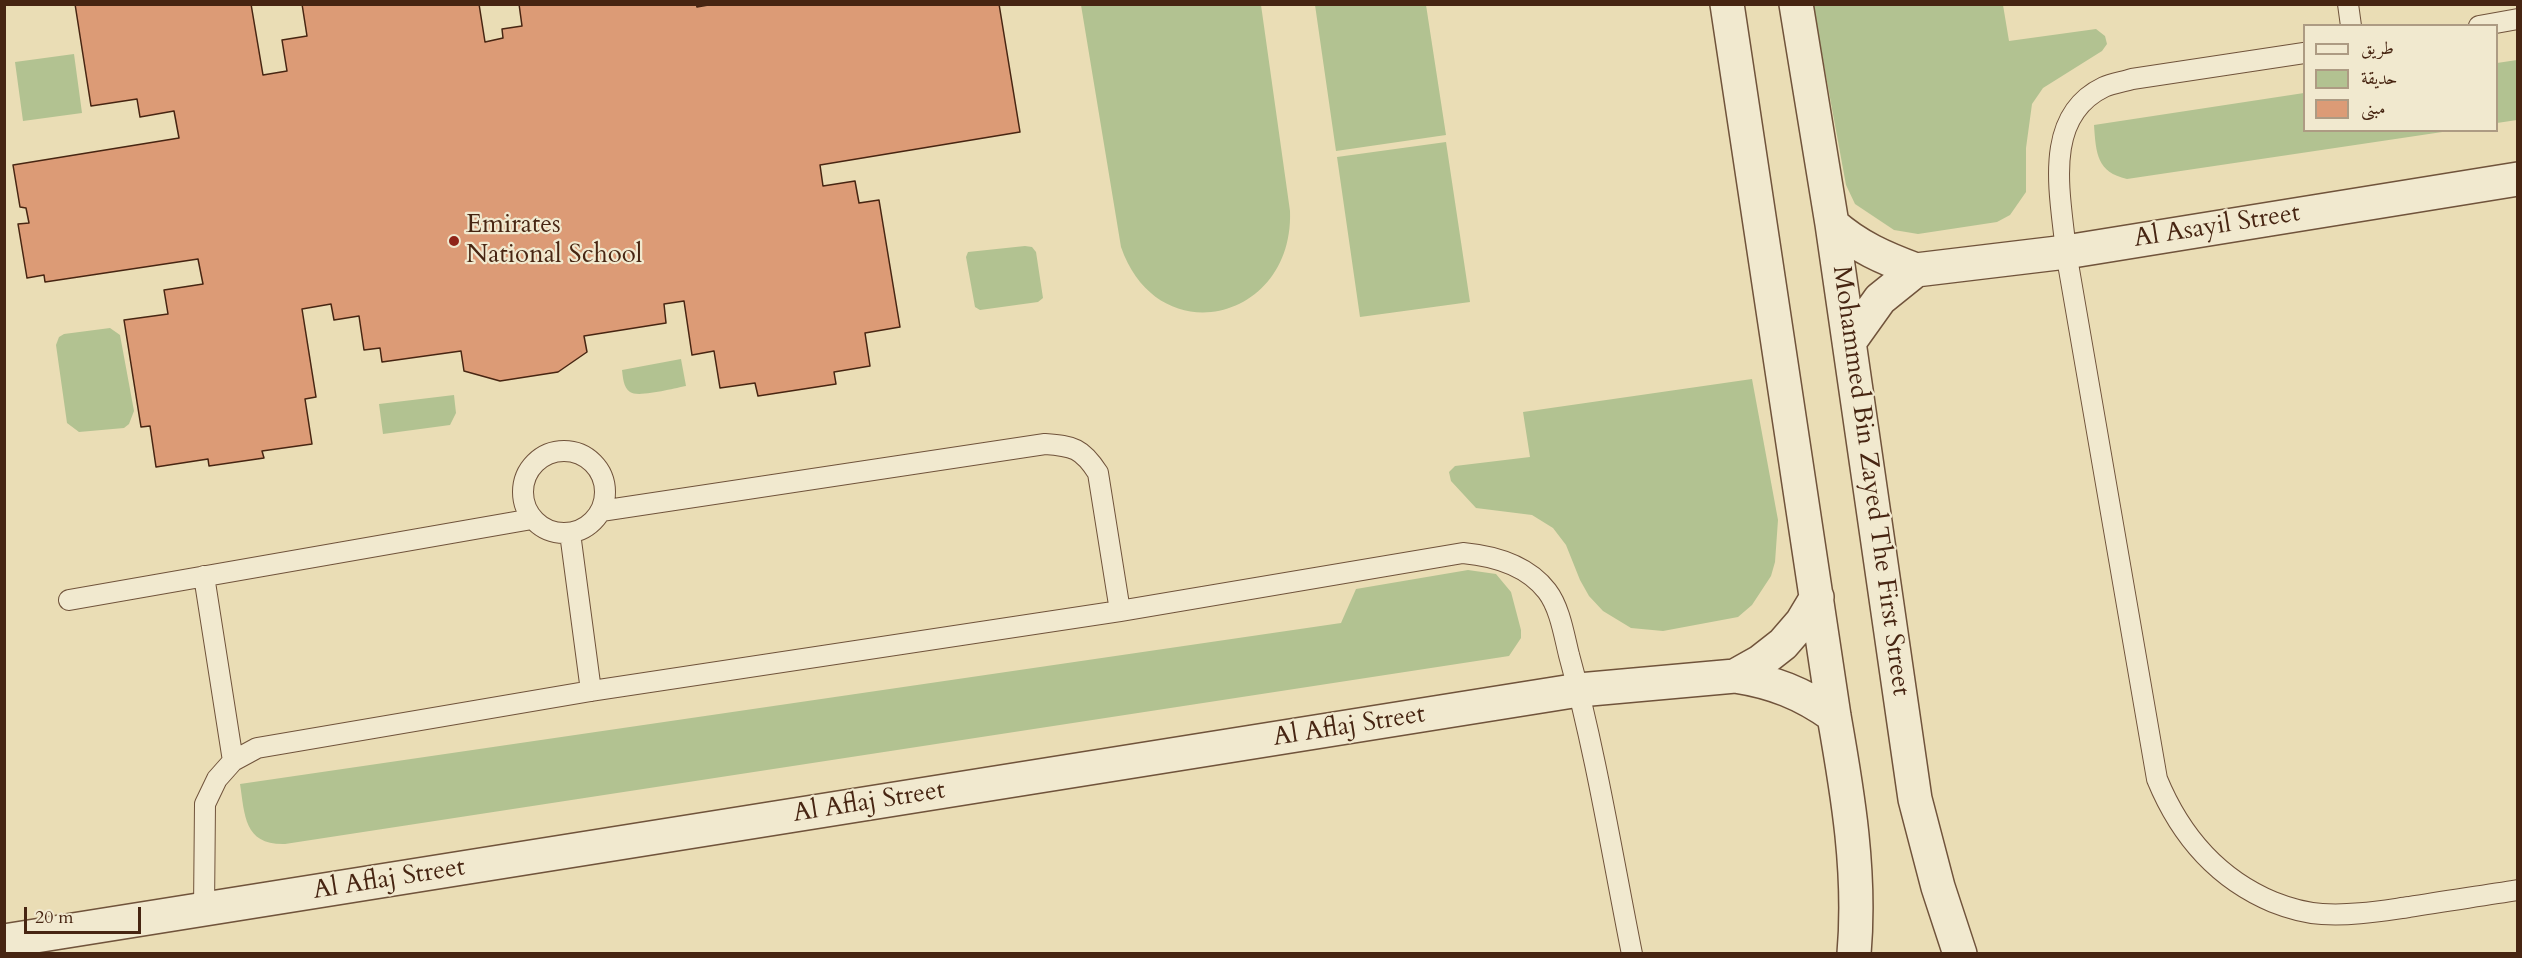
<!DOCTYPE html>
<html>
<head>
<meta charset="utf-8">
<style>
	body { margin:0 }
	#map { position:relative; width:2522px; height:958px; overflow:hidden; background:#eaddb5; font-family:Cardo,Amiri,serif }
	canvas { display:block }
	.frame { position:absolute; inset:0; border:6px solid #472512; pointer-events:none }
	.legend { position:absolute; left:2303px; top:24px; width:195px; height:108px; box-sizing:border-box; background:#f1e9cf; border:2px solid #ad9b83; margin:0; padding:8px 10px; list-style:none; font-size:18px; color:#472512 }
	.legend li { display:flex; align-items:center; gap:12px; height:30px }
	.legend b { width:30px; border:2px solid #ad9b83 }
	.scale { position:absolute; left:24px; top:907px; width:117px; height:27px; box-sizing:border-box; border:3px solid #472512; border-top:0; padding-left:8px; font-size:18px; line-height:21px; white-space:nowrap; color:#472512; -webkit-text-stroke:4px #f1e9cf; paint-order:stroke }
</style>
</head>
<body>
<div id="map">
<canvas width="2522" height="958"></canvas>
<div class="frame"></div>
<ul class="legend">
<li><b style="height:8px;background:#f1e9cf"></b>طريق</li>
<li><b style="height:16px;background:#b2c291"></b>حديقة</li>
<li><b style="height:16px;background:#dc9b76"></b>مبنى</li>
</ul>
<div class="scale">20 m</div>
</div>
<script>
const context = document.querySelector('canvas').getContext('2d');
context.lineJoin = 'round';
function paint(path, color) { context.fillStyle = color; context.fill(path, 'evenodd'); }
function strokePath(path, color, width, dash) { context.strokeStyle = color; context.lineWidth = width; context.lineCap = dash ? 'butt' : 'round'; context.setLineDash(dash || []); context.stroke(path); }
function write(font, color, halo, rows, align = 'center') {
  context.font = font + ' Cardo,serif'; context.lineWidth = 4.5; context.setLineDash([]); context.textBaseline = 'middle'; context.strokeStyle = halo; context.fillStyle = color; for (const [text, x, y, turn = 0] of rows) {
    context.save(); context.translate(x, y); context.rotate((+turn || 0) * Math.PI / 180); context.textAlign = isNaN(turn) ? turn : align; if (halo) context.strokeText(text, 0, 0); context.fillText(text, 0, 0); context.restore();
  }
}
paint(new Path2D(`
	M 1081,5 L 1261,5 L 1290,211 C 1294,321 1158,354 1121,247 Z
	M 1315,5 L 1426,5 L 1446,135 L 1336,151 Z
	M 1813,5 L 2003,5 L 2009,41 L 2096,29 L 2105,36 L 2107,44 L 2102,51 L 2043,88 L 2032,104 L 2026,148 L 2026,192 L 2010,215 L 1997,222 L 1918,234 L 1894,230 L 1855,204 L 1846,185 Z
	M 74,54 L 82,113 L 23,121 L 15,62 Z
	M 2517,60 L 2517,120 L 2497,123 L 2497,63 Z
	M 2304,93 L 2304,130 L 2449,131 L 2127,179 C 2097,172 2096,154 2094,125 Z
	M 1446,142 L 1470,302 L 1360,317 L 1337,157 Z
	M 1025,246 L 1032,247 L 1036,252 L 1043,298 L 1038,302 L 980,310 L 975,307 L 966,257 L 968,252 Z
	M 110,328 L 120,335 L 134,411 L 129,424 L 124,428 L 79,432 L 67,423 L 56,345 L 59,337 L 64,334 Z
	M 681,359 L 686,386 C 675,388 638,398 630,392 C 623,387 623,377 622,370 Z
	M 1752,379 L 1778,520 L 1775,562 L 1771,576 L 1752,605 L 1738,617 L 1663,631 L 1631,628 L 1603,611 L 1589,596 L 1580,580 L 1566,545 L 1553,528 L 1532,515 L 1476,508 L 1451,481 L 1449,472 L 1455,466 L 1530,457 L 1523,412 Z
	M 454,395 L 456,413 L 450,425 L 383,434 L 379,404 Z
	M 1468,570 L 1496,574 L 1511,592 L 1521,630 L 1521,638 L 1509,656 L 285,844 C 244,845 245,816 240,784 L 1341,623 L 1356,589 Z`), '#b2c291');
const building = new Path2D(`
	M 75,4 L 251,4 L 263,75 L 287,71 L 282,40 L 307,36 L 302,4 L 479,4 L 485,42 L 503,38 L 502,29 L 522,26 L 519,4 L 696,4 L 697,7 L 714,4 L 999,4 L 1020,132 L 820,165 L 823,186 L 855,181 L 859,203 L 879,200 L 900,327 L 865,333 L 870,366 L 834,372 L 836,384 L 758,396 L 755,383 L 720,388 L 714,351 L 692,355 L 684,301 L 664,304 L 666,323 L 584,336 L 587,352 L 558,372 L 500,381 L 464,371 L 461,351 L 382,362 L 380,348 L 364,350 L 359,316 L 334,320 L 331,304 L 302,309 L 316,397 L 305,399 L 312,444 L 262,451 L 264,458 L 209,466 L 208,459 L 156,467 L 150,426 L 141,427 L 124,320 L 168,314 L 164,290 L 203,284 L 198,259 L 45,282 L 44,275 L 27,278 L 18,224 L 29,223 L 26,208 L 20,207 L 13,165 L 179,138 L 174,111 L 140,117 L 137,99 L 91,106 Z`);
paint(building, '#dc9b76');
strokePath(building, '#472512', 1.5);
const lane = new Path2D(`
	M 2348,4 L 2351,26
	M 2479,26 L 2518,19
	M 2304,53 L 2132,79 C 2123,82 2112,83 2104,87 C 2041,117 2061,197 2066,252 L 2157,779 C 2180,835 2216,878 2273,902 C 2288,908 2306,913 2322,914 C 2351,916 2380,911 2409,907 C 2445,901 2481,896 2518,890
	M523 492a41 41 0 1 1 82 0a41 41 0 1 1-82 0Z
	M 601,511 L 1045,444 C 1073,446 1082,448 1098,473 L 1120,611
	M 570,533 L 591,691
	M 204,576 L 233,761
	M 69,600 L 532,519
	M 204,909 L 205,804 L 217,779 L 233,761 L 257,748 L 591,691 L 1120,611 L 1463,553 C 1495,556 1527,565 1547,591 C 1560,608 1564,635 1569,655 C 1596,753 1612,854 1632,954`);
const street = new Path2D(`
	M 1727,4 L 1834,716 C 1848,795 1861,873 1854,954
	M 1796,4 L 1832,224 L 1915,799 L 1938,887 L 1960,954
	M 1832,224 C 1858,247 1884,258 1916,270
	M 1850,341 L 1880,299 L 1916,270 L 2066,252 L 2518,179
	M 1735,676 C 1773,682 1802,693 1834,716
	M 4,941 L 1579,690 L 1735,676 L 1760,662 L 1783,644 L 1802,622 L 1817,597`);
strokePath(lane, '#70533b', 22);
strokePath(street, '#70533b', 36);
strokePath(lane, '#f1e9cf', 20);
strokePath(street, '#f1e9cf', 33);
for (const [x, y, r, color] of [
	[454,241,6,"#8f2418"]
]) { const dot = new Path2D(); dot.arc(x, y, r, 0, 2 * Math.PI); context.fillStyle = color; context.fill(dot); strokePath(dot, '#f1e9cf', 2); }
write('26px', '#472512', '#f1e9cf', [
	["Emirates",466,226],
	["National School",466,256]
], 'left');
write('26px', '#472512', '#f1e9cf', [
	["Al Asayil Street",2217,227,-9],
	["Mohammed Bin Zayed The First Street",1870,481,82],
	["Al Aflaj Street",1349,727,-9],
	["Al Aflaj Street",869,803,-9],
	["Al Aflaj Street",389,880,-9]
]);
</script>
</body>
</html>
